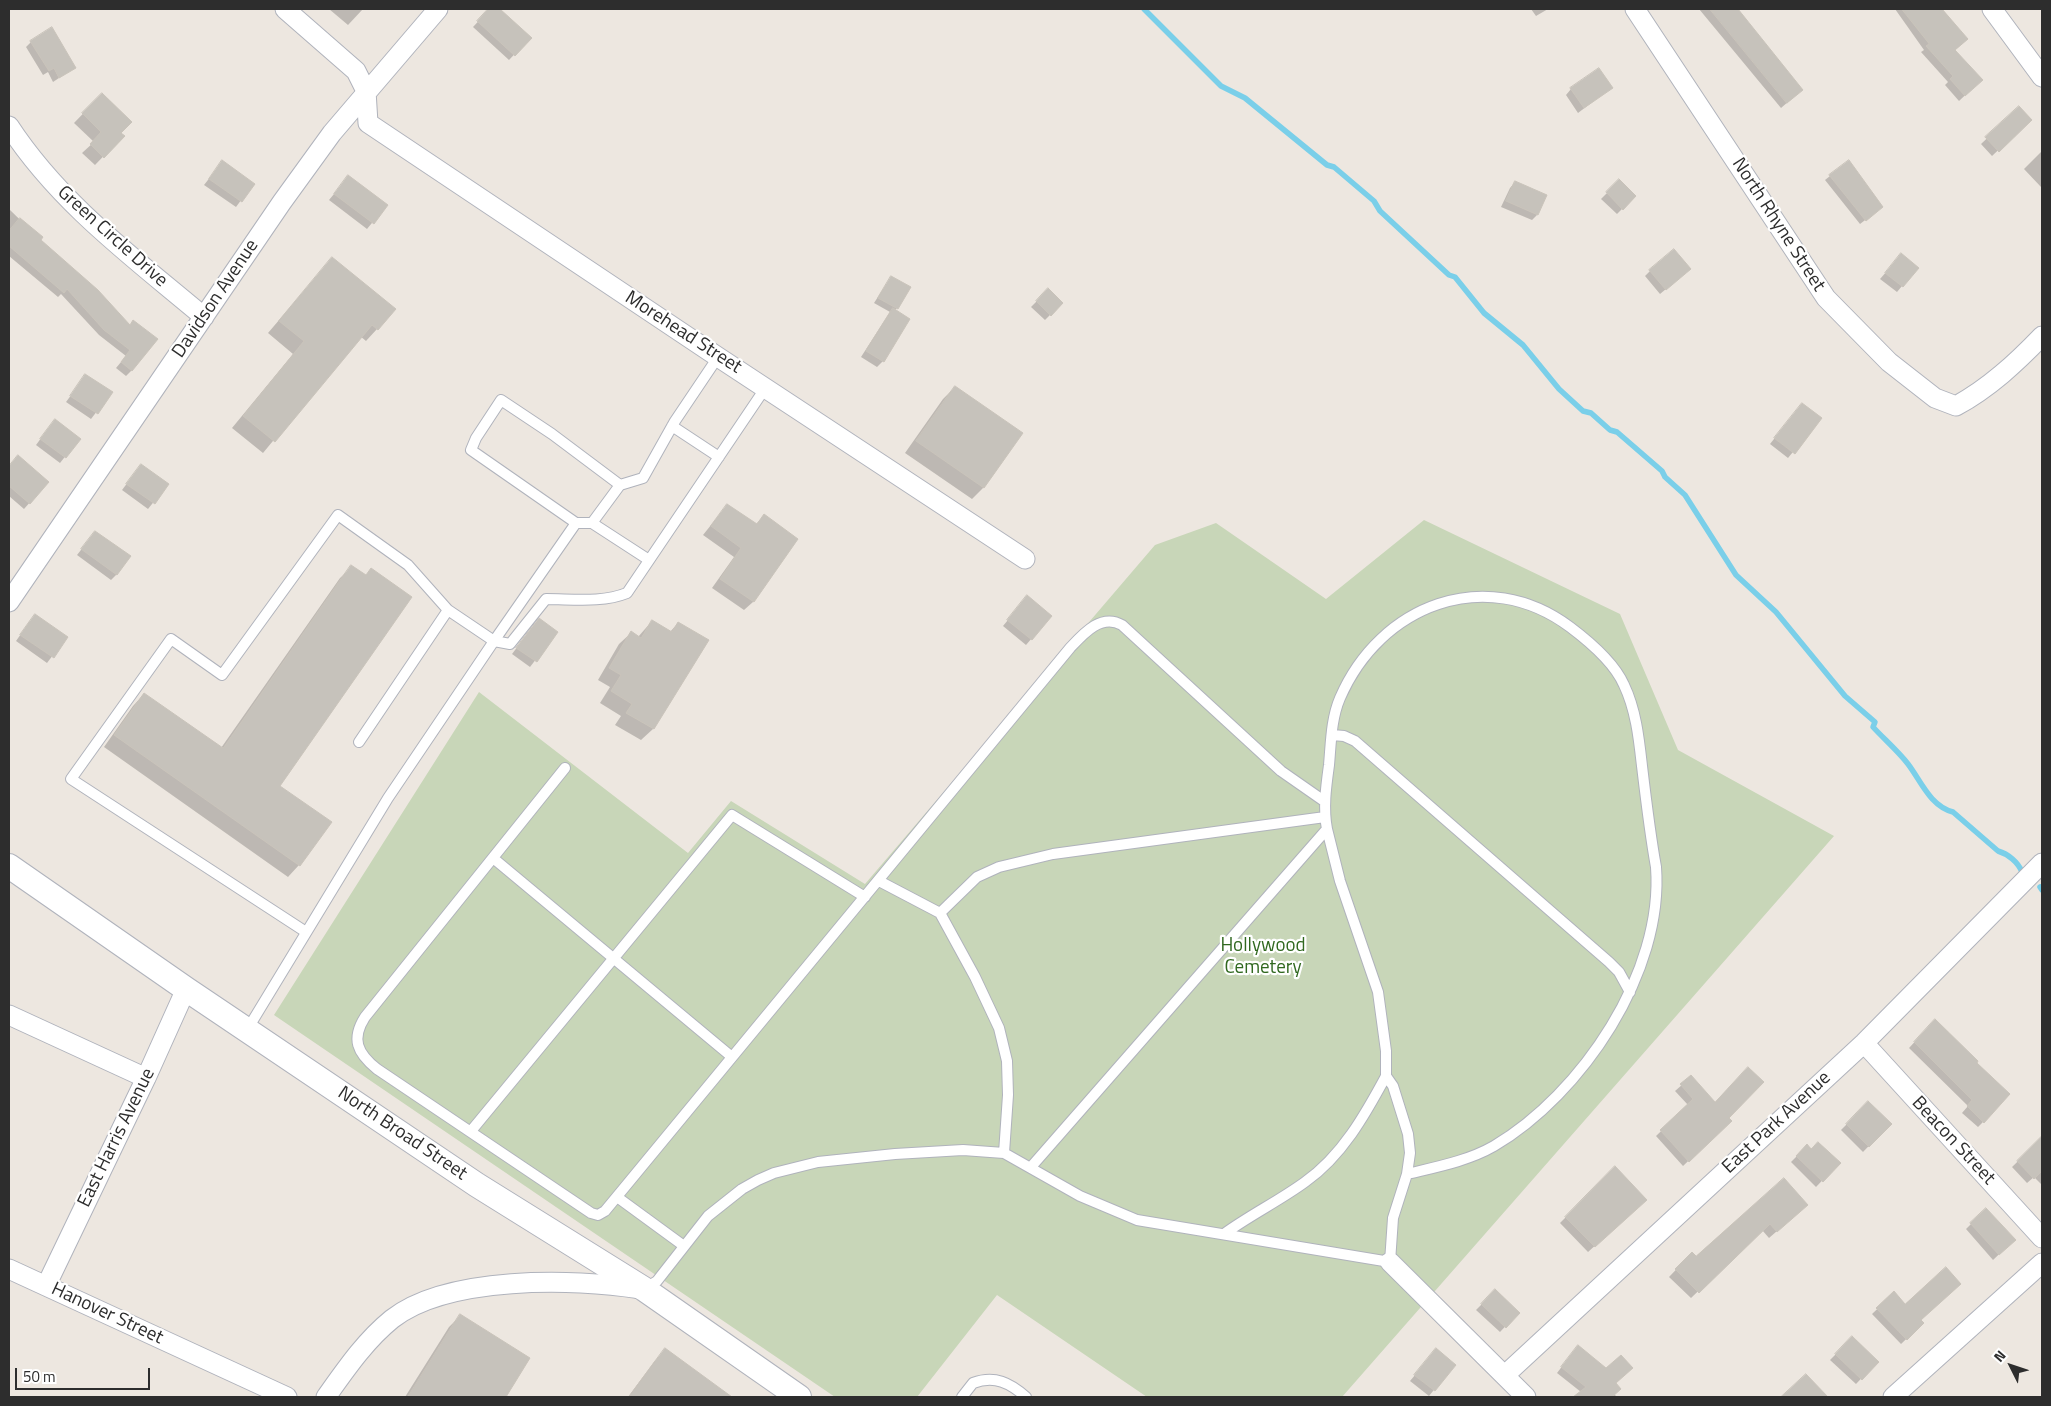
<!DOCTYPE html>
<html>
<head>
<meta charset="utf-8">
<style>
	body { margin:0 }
	#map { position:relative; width:2051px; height:1406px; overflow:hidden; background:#ede7e0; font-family:"Titillium Web",sans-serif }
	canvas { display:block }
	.frame { position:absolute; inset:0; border:10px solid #2d2d2d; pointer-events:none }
	.north { position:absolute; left:1986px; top:1341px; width:50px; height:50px; -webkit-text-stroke:4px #fff; paint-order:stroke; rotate:311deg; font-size:14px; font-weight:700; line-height:20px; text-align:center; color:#2d2d2d }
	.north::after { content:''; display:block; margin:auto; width:18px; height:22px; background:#2d2d2d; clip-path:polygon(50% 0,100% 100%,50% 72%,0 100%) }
	.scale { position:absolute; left:15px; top:1368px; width:135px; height:22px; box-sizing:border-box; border:2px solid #2d2d2d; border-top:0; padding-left:6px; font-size:15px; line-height:18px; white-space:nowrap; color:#2d2d2d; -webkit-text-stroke:4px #fff; paint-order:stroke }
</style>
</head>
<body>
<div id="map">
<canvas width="2051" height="1406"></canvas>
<div class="frame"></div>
<div class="north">N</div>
<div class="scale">50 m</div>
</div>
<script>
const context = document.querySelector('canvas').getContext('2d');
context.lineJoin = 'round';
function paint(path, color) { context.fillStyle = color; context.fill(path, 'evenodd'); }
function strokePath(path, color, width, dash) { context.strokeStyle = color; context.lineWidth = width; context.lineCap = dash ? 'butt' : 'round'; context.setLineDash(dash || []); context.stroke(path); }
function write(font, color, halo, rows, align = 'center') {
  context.font = font + ' "Titillium Web",sans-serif'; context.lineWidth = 4.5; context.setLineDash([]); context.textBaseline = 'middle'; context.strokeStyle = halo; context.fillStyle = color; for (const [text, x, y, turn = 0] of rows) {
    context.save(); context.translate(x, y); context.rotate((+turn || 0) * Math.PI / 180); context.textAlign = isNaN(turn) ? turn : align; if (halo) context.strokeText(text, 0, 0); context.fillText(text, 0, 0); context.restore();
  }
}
paint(new Path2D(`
	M 1424,520 L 1620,614 L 1678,750 L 1834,836 L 1342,1397 L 1147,1397 L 997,1295 L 917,1397 L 835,1397 L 274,1015 L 479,692 L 688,853 L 731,801 L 865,884 L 1155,545 L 1216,523 L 1326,599 Z`), '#c8d6b8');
paint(new Path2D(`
	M 329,9 L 363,9 L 348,25 Z
	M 490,9 L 498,9 L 530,38 L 509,60 L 473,27 Z
	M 1531,9 L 1548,9 L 1536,16 Z
	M 1699,9 L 1733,9 L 1796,95 L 1781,108 Z
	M 1895,9 L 1942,9 L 1967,39 L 1954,51 L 1976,85 L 1959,101 L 1945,85 L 1948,82 L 1921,52 L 1924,50 Z
	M 31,42 L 74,68 L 53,82 L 48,72 L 43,75 L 26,47 Z
	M 1611,88 L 1578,113 L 1566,95 L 1571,89 Z
	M 102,94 L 123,136 L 95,165 L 82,153 L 94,142 L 74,123 Z
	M 2019,108 L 2030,120 L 1992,156 L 1981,144 Z
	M 2042,151 L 2042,186 L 2041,187 L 2024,169 Z
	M 222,162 L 253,184 L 236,207 L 204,185 Z
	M 1830,176 L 1877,211 L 1860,224 L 1825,180 Z
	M 348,177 L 386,206 L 367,229 L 329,200 Z
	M 1619,181 L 1635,196 L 1617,214 L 1601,199 Z
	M 1515,182 L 1545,195 L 1537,215 L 1532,220 L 1501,207 L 1510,188 Z
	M 9,209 L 129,326 L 132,370 L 126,376 L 116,368 L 126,356 L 99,335 L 61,294 L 58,297 L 9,256 Z
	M 1901,255 L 1902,286 L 1897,292 L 1880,279 Z
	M 332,258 L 377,329 L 366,341 L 360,336 L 263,453 L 232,428 L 293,354 L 268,333 Z
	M 1650,271 L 1684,274 L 1660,294 L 1645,276 Z
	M 891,277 L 897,308 L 895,310 L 883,361 L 877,367 L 861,357 L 890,312 L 874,303 Z
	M 1048,290 L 1062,303 L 1045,320 L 1031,307 Z
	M 86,375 L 111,393 L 91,419 L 66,402 Z
	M 955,387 L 1021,433 L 983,488 L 972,499 L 905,453 L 943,399 Z
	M 1797,410 L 1820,419 L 1788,458 L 1770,444 Z
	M 50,426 L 79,439 L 60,463 L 36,445 Z
	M 18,457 L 47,483 L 24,509 L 9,496 L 9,467 Z
	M 141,465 L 168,484 L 148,509 L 122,490 Z
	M 727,505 L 755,525 L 764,516 L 797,539 L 753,602 L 744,610 L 712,588 L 734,557 L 703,535 Z
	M 95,532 L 117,574 L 111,580 L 77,555 Z
	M 352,567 L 278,786 L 299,865 L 288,877 L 104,747 L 133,706 L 144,694 L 221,748 L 340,578 Z
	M 1022,603 L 1051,616 L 1026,645 L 1003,626 Z
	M 30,621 L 66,638 L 47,663 L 16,641 Z
	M 652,621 L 670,632 L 678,623 L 707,641 L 653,729 L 641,740 L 615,725 L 621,716 L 600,703 L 610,687 L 598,680 L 619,644 L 631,633 L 638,637 Z
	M 534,625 L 557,632 L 530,667 L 512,654 Z
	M 1935,1020 L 1983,1122 L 1978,1127 L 1962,1113 L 1968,1106 L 1909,1048 Z
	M 1691,1077 L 1730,1121 L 1683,1166 L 1656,1136 L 1688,1105 L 1675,1091 Z
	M 1868,1103 L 1890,1124 L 1863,1152 L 1841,1130 Z
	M 2042,1138 L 2042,1185 L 2034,1177 L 2027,1183 L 2012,1167 Z
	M 1807,1146 L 1839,1163 L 1816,1187 L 1791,1162 Z
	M 1615,1168 L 1640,1205 L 1588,1252 L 1560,1223 Z
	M 1784,1180 L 1799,1212 L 1769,1238 L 1762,1230 L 1691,1298 L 1669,1277 L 1692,1253 L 1696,1258 Z
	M 1971,1224 L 2014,1240 L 1993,1260 L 1966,1229 Z
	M 1495,1291 L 1518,1313 L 1500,1332 L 1476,1310 Z
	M 1894,1293 L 1923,1323 L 1901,1344 L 1872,1314 Z
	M 460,1316 L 529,1359 L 504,1397 L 405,1397 L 449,1327 Z
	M 1852,1338 L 1877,1362 L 1856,1384 L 1830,1360 Z
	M 665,1350 L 730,1397 L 628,1397 L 654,1362 Z
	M 1573,1352 L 1615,1383 L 1614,1394 L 1617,1397 L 1576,1397 L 1581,1392 L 1557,1373 Z
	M 1431,1356 L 1454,1365 L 1429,1396 L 1410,1381 Z`), '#0003');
strokePath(new Path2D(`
	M 1144,9 L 1221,86 L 1245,98 L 1327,165 L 1334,167 L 1374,201 L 1380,211 L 1449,275 L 1455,277 L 1484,313 L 1523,345 L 1559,389 L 1583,411 L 1591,413 L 1610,430 L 1617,432 L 1662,471 L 1665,477 L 1685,495 L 1736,575 L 1776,612 L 1845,696 L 1875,722 L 1873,727 C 1884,739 1898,751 1908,764 C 1921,781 1930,806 1953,812 L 1998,851 C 2008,854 2018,862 2022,872
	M 2040,887 L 2042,890`), '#7acfe9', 5.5);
const building = new Path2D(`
	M 488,9 L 500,9 L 532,38 L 515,56 L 477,21 Z
	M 1710,9 L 1738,9 L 1803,90 L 1787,103 Z
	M 1902,9 L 1942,9 L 1968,39 L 1955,50 L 1983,80 L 1965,96 L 1950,79 L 1953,76 L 1926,46 L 1929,44 Z
	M 52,27 L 76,68 L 59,78 L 54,68 L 49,71 L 30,41 Z
	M 1599,68 L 1613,88 L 1584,108 L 1570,88 Z
	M 102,93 L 132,122 L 121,133 L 125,136 L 104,158 L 90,144 L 101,132 L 82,113 Z
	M 2019,106 L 2032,120 L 1999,152 L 1985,137 Z
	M 222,160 L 255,184 L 242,202 L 209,179 Z
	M 1849,160 L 1883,207 L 1866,221 L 1829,175 Z
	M 348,175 L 388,205 L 374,224 L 334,194 Z
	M 1619,179 L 1636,196 L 1623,210 L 1606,192 Z
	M 1515,181 L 1547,195 L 1538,215 L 1506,201 Z
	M 20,218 L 43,237 L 41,240 L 98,290 L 130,325 L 133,320 L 158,339 L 132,371 L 121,362 L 130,350 L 104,330 L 67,289 L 64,293 L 9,246 L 9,231 Z
	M 1674,249 L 1691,269 L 1666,290 L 1649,270 Z
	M 1901,253 L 1919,268 L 1903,287 L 1885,273 Z
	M 332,257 L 396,309 L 378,330 L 372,325 L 275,442 L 243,416 L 304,341 L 279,321 Z
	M 891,276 L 911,287 L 898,309 L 878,298 Z
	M 1048,288 L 1063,303 L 1051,316 L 1036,301 Z
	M 893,308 L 910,319 L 884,362 L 866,351 Z
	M 85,374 L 113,392 L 98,414 L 70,396 Z
	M 955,386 L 1023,433 L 984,488 L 916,441 Z
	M 1802,403 L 1822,418 L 1795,454 L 1774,438 Z
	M 55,419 L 81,439 L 66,458 L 40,439 Z
	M 18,455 L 49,482 L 30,504 L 9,486 L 9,466 Z
	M 141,464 L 169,484 L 155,504 L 126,484 Z
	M 727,504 L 757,524 L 764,514 L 798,539 L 754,602 L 720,579 L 741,548 L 711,526 Z
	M 95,531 L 131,556 L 117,575 L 81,549 Z
	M 351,565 L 366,575 L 371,568 L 412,597 L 280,786 L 332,822 L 300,866 L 114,735 L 144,693 L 223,748 Z
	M 1027,595 L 1052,616 L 1032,640 L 1007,620 Z
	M 35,614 L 68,637 L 54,658 L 20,635 Z
	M 539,618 L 558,632 L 537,662 L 516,648 Z
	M 652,620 L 672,632 L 678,622 L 709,640 L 654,729 L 626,713 L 632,704 L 611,691 L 621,675 L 609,668 L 631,631 L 641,638 Z
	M 1935,1019 L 1978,1061 L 1977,1063 L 2010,1094 L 1984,1123 L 1967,1106 L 1972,1100 L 1914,1042 Z
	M 1748,1067 L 1764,1082 L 1729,1118 L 1732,1121 L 1689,1162 L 1660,1130 L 1693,1099 L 1680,1084 L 1691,1075 L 1715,1102 Z
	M 1868,1101 L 1892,1124 L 1869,1147 L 1846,1124 Z
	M 2042,1136 L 2042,1171 L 2034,1179 L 2017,1161 Z
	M 1818,1142 L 1841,1163 L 1823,1182 L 1796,1156 L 1807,1144 L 1811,1149 Z
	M 1615,1166 L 1647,1200 L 1595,1247 L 1565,1217 Z
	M 1784,1178 L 1808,1205 L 1777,1232 L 1770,1224 L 1699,1293 L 1675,1269 L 1692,1252 L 1696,1256 Z
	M 1986,1208 L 2016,1240 L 1999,1255 L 1970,1223 Z
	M 1946,1267 L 1961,1284 L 1921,1320 L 1924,1323 L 1907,1340 L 1876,1308 L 1894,1291 L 1905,1304 Z
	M 1495,1289 L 1520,1313 L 1506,1328 L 1481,1304 Z
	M 460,1314 L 530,1358 L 506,1397 L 408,1397 Z
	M 1852,1336 L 1879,1362 L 1862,1380 L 1835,1354 Z
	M 1578,1345 L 1606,1368 L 1621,1355 L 1633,1368 L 1616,1383 L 1621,1389 L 1612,1397 L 1573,1397 L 1586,1387 L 1561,1367 Z
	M 665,1348 L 732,1397 L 629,1397 Z
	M 1436,1348 L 1456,1365 L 1435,1391 L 1414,1375 Z
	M 1806,1374 L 1828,1397 L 1781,1397 Z`);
paint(building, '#c6c2bb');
strokePath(building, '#c9c3ba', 1);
const service = new Path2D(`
	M 672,426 L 719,457
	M 620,485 L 552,434 L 501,400 L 476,438 L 471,450 L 576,523 L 592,523 L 620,485 L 643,478 L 675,421 L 718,357
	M 592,523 L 649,560
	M 1332,735 L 1344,736 L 1355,741 L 1609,962 L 1619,972 L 1630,992
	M 359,742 L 448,610
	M 565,768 L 365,1017 C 351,1039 357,1053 377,1069 L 591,1213 L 598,1215 L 605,1211 L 1070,648 C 1083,634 1101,613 1122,625 L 1281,771 L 1324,801
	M 1327,829 L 1340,881 L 1378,992 L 1386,1051 L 1386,1076 L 1393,1086 L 1408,1134 L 1410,1153 L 1407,1174
	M 493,858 L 732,1057
	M 879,881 L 940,913 L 975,977 L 999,1028 L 1007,1061 L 1008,1095 L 1004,1153
	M 940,913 L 977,877 L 999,867 L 1053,854 L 1325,817
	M 306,932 L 71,779 L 171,639 L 222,675 L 338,515 L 408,565 L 448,610 L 494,641 L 576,523
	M 247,1030 L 388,798 L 494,641 L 510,644 L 546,599 C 573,599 602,603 627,593 L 766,387
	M 471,1131 L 732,815 L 865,897
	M 617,1197 L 684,1246
	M 1224,1234 C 1250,1215 1279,1201 1305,1182 C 1342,1156 1365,1115 1386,1076
	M 644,1289 L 657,1281 L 708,1216 L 742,1189 L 758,1180 L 774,1173 L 818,1162 L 895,1154 L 963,1150 L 1004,1153 L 1080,1196 L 1137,1220 L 1390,1262 L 1393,1218 L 1407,1174 C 1436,1167 1468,1161 1494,1146 C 1582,1094 1664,972 1656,867 C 1650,834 1646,800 1642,766 C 1639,739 1636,710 1624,685 C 1614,662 1590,642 1570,627 C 1486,564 1380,605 1340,698 C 1331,719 1331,743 1329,765 C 1326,787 1323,808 1327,829 L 1031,1167
	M 962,1397 L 973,1383 C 995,1375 1010,1383 1026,1397`);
const minor = new Path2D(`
	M 285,9 L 356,71 L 366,91 L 368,123 L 718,357 L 1025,559
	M 1635,9 L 1826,298 L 1889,362 L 1935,398 L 1956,406 C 1989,388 2016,363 2042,336
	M 1992,9 L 2042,77
	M 9,126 C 60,204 134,258 204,317
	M 9,602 L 282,202 L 332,133 L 438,9
	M 9,1015 L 146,1078
	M 1864,1043 L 2042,1238
	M 1390,1262 L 1526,1397
	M 9,1269 L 287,1397
	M 46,1286 L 146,1078 L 186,989
	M 1505,1375 L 1864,1043 L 2042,863
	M 326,1397 C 346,1369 365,1341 392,1319 C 447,1276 573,1278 640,1289
	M 1893,1397 L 2042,1263`);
const tertiary = new Path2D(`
	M 9,866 L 186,989 L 477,1185 L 644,1289 L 799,1397`);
strokePath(service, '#b0b3bc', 12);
strokePath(minor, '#b0b3bc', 21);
strokePath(tertiary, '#b0b3bc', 26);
strokePath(service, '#fff', 10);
strokePath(minor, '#fff', 19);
strokePath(tertiary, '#fff', 24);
write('19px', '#2d2d2d', '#fff', [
	["North Rhyne Street",1778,225,57],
	["Green Circle Drive",112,237,42],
	["Davidson Avenue",216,299,-56],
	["Morehead Street",683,333,33],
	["East Park Avenue",1777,1123,-43],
	["North Broad Street",402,1134,34],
	["East Harris Avenue",117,1138,-64],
	["Beacon Street",1953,1141,47],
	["Hanover Street",107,1314,25]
]);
write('19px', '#30681f', '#fff', [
	["Hollywood",1263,946],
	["Cemetery",1263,968]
]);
</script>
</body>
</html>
